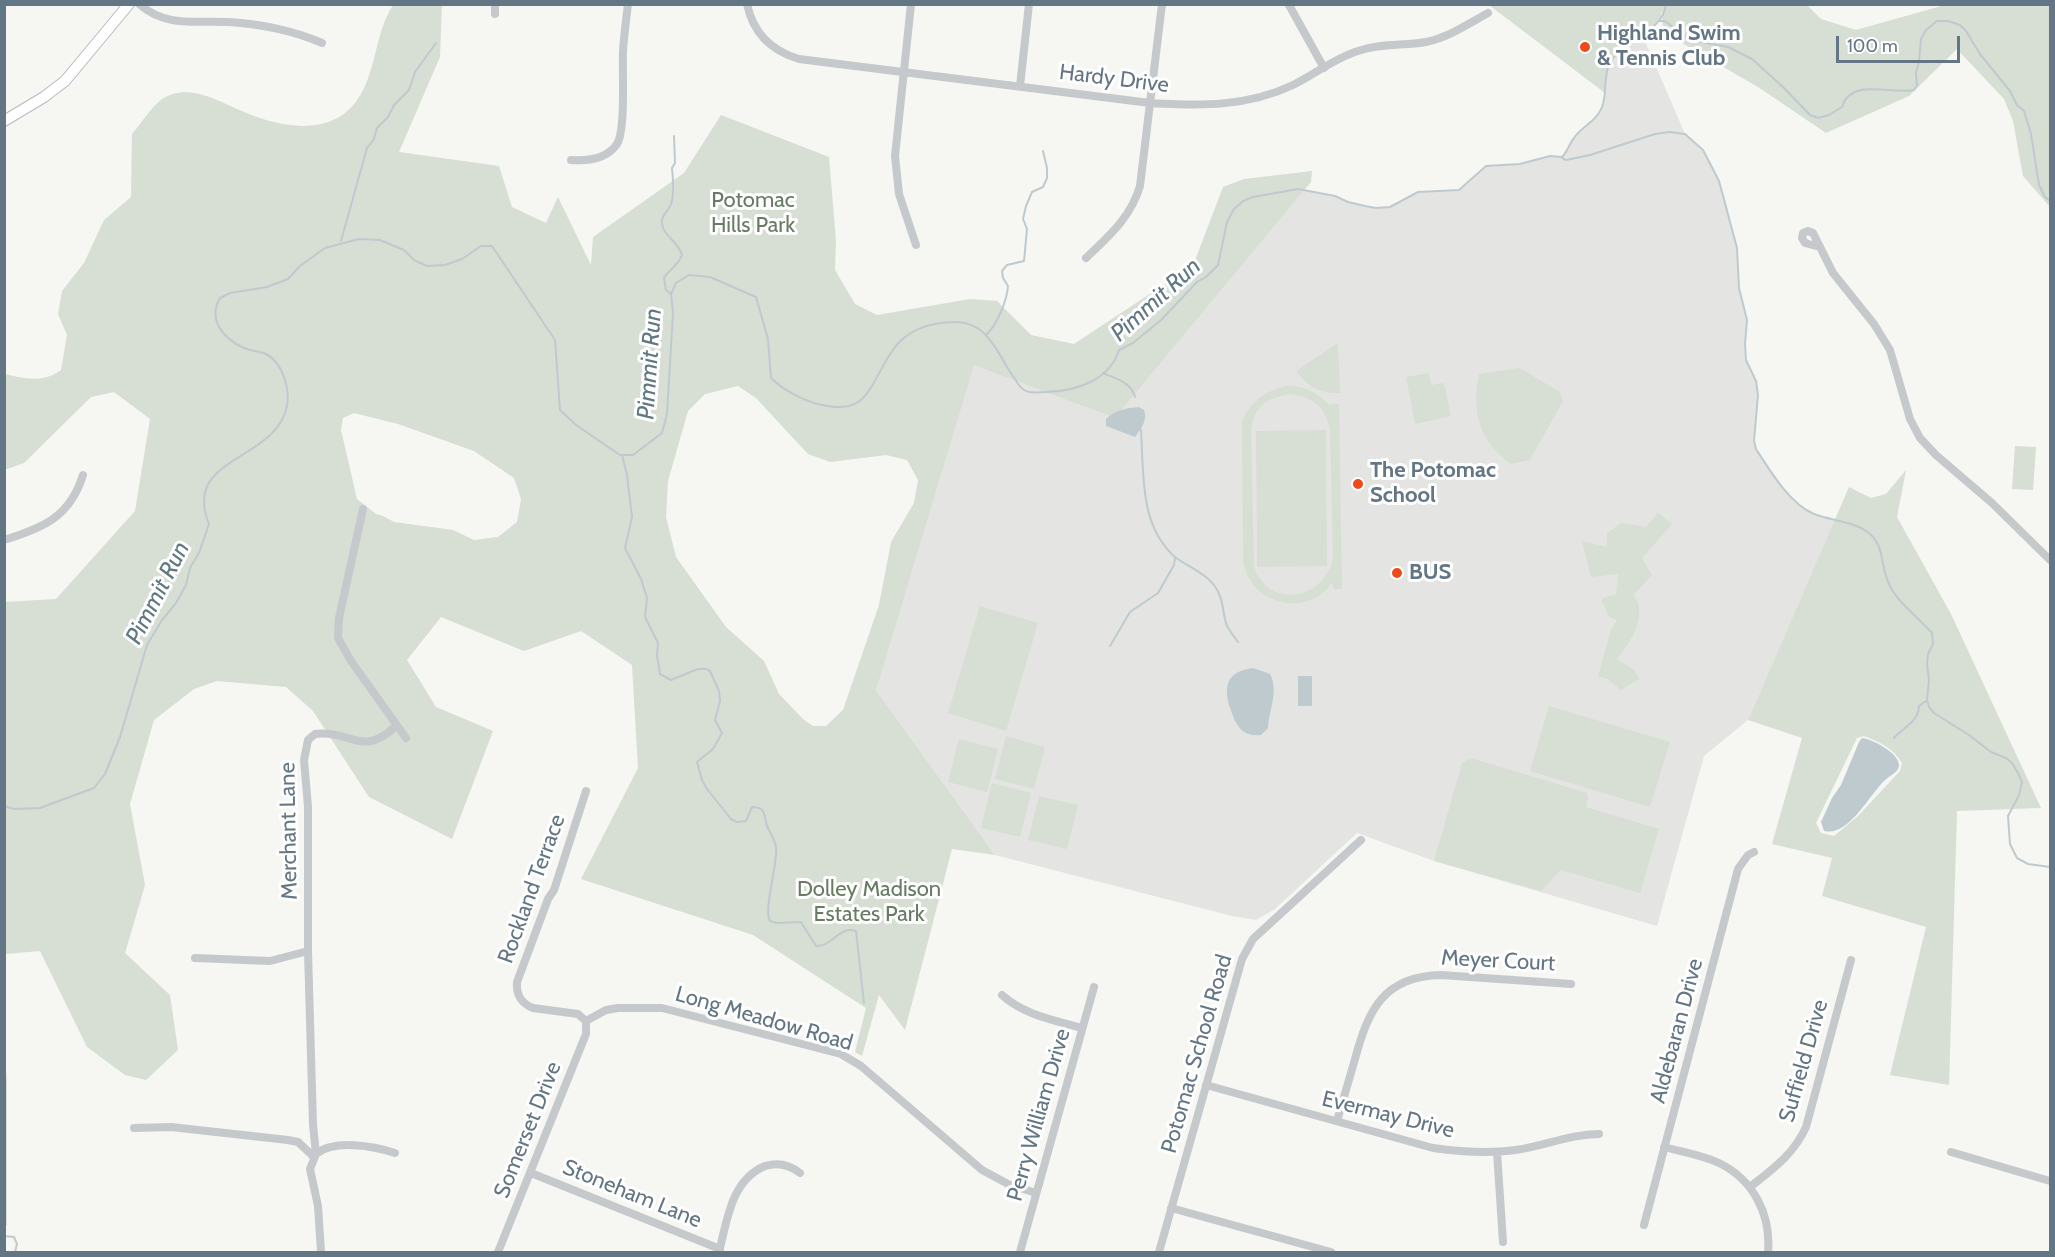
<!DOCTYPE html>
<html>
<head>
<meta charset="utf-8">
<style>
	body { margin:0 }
	#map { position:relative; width:2055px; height:1257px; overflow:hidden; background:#f6f6f2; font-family:Cabin,sans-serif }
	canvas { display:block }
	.frame { position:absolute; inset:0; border:6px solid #637685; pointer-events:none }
	.scale { position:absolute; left:1836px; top:36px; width:124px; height:27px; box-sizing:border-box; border:3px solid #637685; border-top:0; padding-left:8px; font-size:18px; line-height:21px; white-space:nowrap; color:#637685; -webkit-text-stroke:4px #fff; paint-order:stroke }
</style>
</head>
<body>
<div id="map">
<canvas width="2055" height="1257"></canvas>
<div class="frame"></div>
<div class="scale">100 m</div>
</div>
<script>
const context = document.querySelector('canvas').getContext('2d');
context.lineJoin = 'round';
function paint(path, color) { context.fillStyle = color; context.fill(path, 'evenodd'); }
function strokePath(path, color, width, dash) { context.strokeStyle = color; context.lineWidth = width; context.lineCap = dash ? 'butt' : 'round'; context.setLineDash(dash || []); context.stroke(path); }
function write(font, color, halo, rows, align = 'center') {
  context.font = font + ' Cabin,sans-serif'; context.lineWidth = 6; context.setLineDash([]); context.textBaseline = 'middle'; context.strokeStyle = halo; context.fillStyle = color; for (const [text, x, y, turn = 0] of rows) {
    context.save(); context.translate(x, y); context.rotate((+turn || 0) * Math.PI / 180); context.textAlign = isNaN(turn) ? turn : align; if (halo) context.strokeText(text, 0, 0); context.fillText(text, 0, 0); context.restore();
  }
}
paint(new Path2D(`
	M 1642,34 L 1685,134 L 1703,150 L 1714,169 L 1724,195 L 1737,248 L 1739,288 L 1747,320 L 1745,344 L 1746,360 L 1756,381 L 1758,395 L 1754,441 L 1756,449 L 1793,501 L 1815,514 L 1835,520 L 1748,720 L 1704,756 L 1657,926 L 1434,861 L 1357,833 L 1275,909 L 1256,920 L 1232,916 L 995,855 L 876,690 L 897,604 L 974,364 L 1115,418 L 1304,190 L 1335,196 L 1348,202 L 1365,206 L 1376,208 L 1390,207 L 1418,192 L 1459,190 L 1486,166 L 1520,164 L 1548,156 L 1562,157 L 1574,137 L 1594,119 L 1602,108 L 1605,93 L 1607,72 L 1612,59 Z`), '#e4e5e3');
paint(new Path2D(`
	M 393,5 L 442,5 L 440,57 L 399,152 L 499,166 L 512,207 L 546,223 L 558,197 L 591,265 L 593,237 L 684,173 L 721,115 L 829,157 L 836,241 L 835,270 L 855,304 L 877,315 L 970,299 L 997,301 L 1031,335 L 1074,344 L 1174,278 L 1194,263 L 1223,187 L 1244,179 L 1312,171 L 1311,182 L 1115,418 L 974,365 L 876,690 L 995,855 L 952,849 L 905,1030 L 879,995 L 862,1056 L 855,1052 L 866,1008 L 753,935 L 581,879 L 638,768 L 632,665 L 581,631 L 524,651 L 441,617 L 407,660 L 436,707 L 493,731 L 452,839 L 369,797 L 313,711 L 286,687 L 217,681 L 194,689 L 154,720 L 130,804 L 145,885 L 125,953 L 170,995 L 178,1050 L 146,1080 L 125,1075 L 87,1047 L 40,951 L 5,954 L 4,602 L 56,599 L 135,511 L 150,419 L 114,392 L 91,397 L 24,463 L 4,470 L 5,374 C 24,379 44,383 61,370 L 67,335 L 58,314 L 62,291 L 84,263 L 104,220 L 131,197 L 132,134 C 140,125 152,106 162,99 C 189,82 218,101 244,112 C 279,127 328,137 355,103 C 377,75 374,34 393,5 ZM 738,386 L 756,398 L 808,454 L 830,462 L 886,455 L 907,460 L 918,480 L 914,503 L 891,542 L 879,605 L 843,710 L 826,726 L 813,726 L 804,720 L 779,694 L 764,661 L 726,627 L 676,557 L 666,517 L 668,481 L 688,411 L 705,394 ZM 354,413 L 398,424 L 474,451 L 514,478 L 521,499 L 517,522 L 498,537 L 474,540 L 453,530 L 394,522 L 383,516 L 376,514 L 357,499 L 341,430 L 343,418 Z
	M 1489,5 L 1807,5 L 1821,19 L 1856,30 L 1945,5 L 2050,5 L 2050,207 L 2023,176 L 2013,121 L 2004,99 L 1957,49 L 1909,96 L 1826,133 L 1758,87 L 1663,32 L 1662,10 L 1660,21 C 1645,34 1623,43 1612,60 C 1605,69 1606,82 1605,93 Z
	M 1338,343 L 1340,393 C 1320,394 1308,387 1296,371 Z
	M 1519,368 L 1560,392 L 1563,401 L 1530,460 L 1511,464 C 1479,442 1471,410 1479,374 Z
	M 1429,373 L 1431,385 L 1444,383 L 1451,416 L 1415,424 L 1406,377 Z
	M 1286,386 C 1304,385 1318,392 1330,406 L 1330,404 L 1339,404 L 1342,589 L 1334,589 L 1332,583 C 1307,617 1255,606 1244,566 C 1243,562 1243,556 1243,552 L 1242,421 C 1251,401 1265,391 1286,386 ZM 1290,394 C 1314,398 1325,406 1330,430 L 1333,559 C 1323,601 1268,609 1254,567 L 1251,431 C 1254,406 1265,399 1290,394 Z
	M 1326,430 L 1327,566 L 1257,567 L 1256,431 Z
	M 2015,446 L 2036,447 L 2033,490 L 2012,489 Z
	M 1906,470 L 1897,517 L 1951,614 L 2041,808 L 1957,811 L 1949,1085 L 1890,1075 L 1926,927 L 1822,896 L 1832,858 L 1772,844 L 1802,738 L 1748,720 L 1849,487 L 1871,498 L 1886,494 ZM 1864,736 C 1880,742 1893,748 1902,763 L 1900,771 L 1858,816 L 1834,836 L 1821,833 L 1816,823 L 1857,738 Z
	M 1658,513 L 1672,524 L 1642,558 L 1652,575 L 1634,594 C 1635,598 1638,603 1639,607 C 1642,626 1628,645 1617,659 L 1633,669 L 1639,679 L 1621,690 L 1607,679 L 1598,676 L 1611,630 L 1617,620 L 1608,616 L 1605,606 L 1601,602 L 1603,598 L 1616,594 L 1618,574 L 1591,577 L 1582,541 L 1607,547 L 1607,533 L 1621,523 L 1646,527 Z
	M 980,606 L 1038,623 L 1006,731 L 948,713 Z
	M 1549,706 L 1670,742 L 1650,807 L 1530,771 Z
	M 1006,736 L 1045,747 L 1034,789 L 995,779 Z
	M 959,739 L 998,749 L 987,792 L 948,782 Z
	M 1471,758 L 1587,793 L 1588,798 L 1586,807 L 1659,829 L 1640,893 L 1561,870 L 1541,891 L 1434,861 L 1462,763 Z
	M 992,783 L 1031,793 L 1020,837 L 981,828 Z
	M 1039,796 L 1078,805 L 1067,849 L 1028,840 Z
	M 4,1048 L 7,1081 L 7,1226 L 4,1223 Z`), '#d7ded3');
paint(new Path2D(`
	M 1139,407 L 1144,410 C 1148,420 1141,429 1135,437 L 1106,426 L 1106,419 C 1115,410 1127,408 1139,407 Z
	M 1253,668 L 1270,674 C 1279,691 1269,710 1268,728 L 1261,735 C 1241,737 1236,725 1230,708 C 1223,686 1227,671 1253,668 Z
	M 1298,676 L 1312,676 L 1312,706 L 1298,706 Z
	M 1862,738 C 1872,739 1899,753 1899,765 C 1899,773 1888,776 1883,782 C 1869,796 1848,837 1824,831 L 1821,822 L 1832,798 L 1841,785 L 1859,742 Z`), '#bfcacf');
strokePath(new Path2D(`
	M 1660,21 L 1665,21 L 1690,40 L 1728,47 L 1752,59 L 1783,87 L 1810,115 L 1818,118 L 1829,115 L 1842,107 C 1851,77 1891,95 1914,90 L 1917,86 L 1916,73 L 1919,61 L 1921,39 L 1926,30 L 1937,21 L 1948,21 L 1960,25 L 1966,31 L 1980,54 L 2010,91 L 2017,105 L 2024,111 L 2031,134 L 2039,185 L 2045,197 L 2050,201
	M 1562,158 L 1566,160 L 1590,155 L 1655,134 L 1669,132 L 1685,134 L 1703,150 L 1719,181 L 1737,248 L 1739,288 L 1747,320 L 1745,344 L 1746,360 L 1756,381 L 1758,395 L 1754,441 L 1756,449 C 1770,471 1790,504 1814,514 C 1832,521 1855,521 1870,534 C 1883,545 1881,562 1886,576 C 1893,601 1917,615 1932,633 L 1933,644 L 1928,654 L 1927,664 L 1929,680 L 1927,700 L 1929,707 L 1934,713 L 1969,735 L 1991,752 L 2006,758 L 2012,763 L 2018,773 L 2022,782 L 2019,795 L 2008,816 L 2010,844 L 2017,858 L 2028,864 L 2050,867
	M 341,241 L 367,148 L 374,139 L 377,128 L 388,117 L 394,105 L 409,90 L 415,72 L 436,43
	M 671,294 L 666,290 L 664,278 C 669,269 679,265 682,255 C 679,243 667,238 663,228 C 659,217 666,214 670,206 C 675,197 673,178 672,168 L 675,163 L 674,136
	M 987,334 C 998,323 1007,300 1008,286 L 1003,278 L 1002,271 L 1007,265 L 1024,261 L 1027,229 L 1023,219 L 1026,206 L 1032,192 L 1043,187 L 1047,178 L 1047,168 L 1043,151
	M 1103,373 C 1116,379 1131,382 1135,397
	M 622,455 L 627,475 L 632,517 L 625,548 L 641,579 L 647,598 L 645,617 L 658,643 L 657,655 L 660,674 L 671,680 L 698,669 L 706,669 L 710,671 L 719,691 L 720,701 L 715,720 L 722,733 L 713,749 L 697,762 L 702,780 L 707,789 L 731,819 L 737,822 L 746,821 L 752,807 C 766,807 764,816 767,826 C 770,833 775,840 776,847 C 778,864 763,911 770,921 L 777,923 L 801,922 L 816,946 C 832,947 840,925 856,931 L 864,1003
	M 1175,557 C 1188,567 1204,572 1214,585 C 1224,598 1222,612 1227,626 C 1230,631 1234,637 1238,642
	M 1110,646 L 1130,612 L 1158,593 L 1174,565 L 1175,557 C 1139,525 1144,474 1141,430
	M 1894,738 C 1904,727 1919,721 1919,706 L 1926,701
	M 4,806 L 14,809 L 40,808 L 94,788 L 105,774 L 120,737 L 147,645 L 162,620 L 176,603 L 186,585 L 190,568 L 199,553 L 209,524 C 181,456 276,462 287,406 C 290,389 283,363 266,354 C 259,351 251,351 244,348 C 224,339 207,320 220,298 L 230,293 L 267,287 L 288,279 L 300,266 L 325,248 L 359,239 L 380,240 L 404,250 L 414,260 L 427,266 L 445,265 L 462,259 L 481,246 L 492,246 L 555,340 L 560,410 L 576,425 L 620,455 L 633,455 L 662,433 L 667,414 L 673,313 L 671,294 L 676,283 L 689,275 L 710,277 L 756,297 L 768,339 L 771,378 C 782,389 802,400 818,404 C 870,418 869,383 893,350 C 907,329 932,322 957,322 C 989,323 997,354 1013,376 C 1016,381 1019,387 1024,390 C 1030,394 1039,392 1046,392 C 1076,391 1109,381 1119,350 L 1133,343 L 1161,320 L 1197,282 L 1206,277 L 1218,265 L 1227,222 L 1234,209 L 1243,201 L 1253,197 L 1298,189 L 1335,196 L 1348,202 L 1365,206 L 1376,208 L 1390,207 L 1418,192 L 1459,190 L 1486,166 L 1520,164 L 1550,156 L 1562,157 C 1568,151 1569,144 1574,138 C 1582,126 1597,121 1602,107 C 1608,92 1602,72 1613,58 C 1628,39 1664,30 1666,4
	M 4,1236 L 14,1237 L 17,1244 L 15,1252`), '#bfcacf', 2);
const secondary = new Path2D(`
	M 4,121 L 44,97 L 65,81 L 129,4`);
strokePath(secondary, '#b5bbbf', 12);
strokePath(new Path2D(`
	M 139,4 C 167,28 195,20 228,22 C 260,24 292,30 322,43
	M 747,4 C 753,33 772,51 799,59 L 1150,103 C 1200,106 1247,107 1293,85 C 1315,74 1335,58 1358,51 C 1381,43 1403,46 1426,42 C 1449,37 1468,24 1488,13
	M 911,4 L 895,156 L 899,194 L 916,245
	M 1289,5 L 1324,68
	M 495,14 L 495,4
	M 1020,86 L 1029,4
	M 571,160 C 586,161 607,159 617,144 C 626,129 622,71 623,51 C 624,36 626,20 628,4
	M 1820,247 L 1805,243 L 1802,238 L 1803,233 L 1808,231 L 1813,233 L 1833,273 L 1874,324 L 1890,350 L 1910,419 L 1920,438 L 1936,455 L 1992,503 L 2050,560
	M 1086,258 C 1109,236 1131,217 1140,186 L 1162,4
	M 363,509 L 339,618 L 338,638 L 351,661 L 406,738
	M 4,540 C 43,528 70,517 83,475
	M 195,958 L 270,961 L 308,951
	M 1002,995 C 1024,1015 1054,1020 1082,1028
	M 586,1021 L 606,1010 L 618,1008 L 662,1008 L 841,1054 L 861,1066 L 982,1170 L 1008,1184 L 1036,1193
	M 586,1021 L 578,1014 L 533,1008 C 521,1003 516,995 517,982 L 548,899 L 554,890 L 586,791
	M 1206,1085 L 1433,1148 C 1461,1152 1488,1154 1516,1150 C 1545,1146 1570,1134 1599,1134
	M 1337,1121 C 1343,1101 1349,1080 1355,1059 C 1368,1011 1383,976 1441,975 L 1571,984
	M 134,1128 L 171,1127 L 288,1140 L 298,1142 L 313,1156
	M 1664,1147 C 1682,1152 1702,1155 1719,1163 C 1754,1180 1771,1215 1768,1252
	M 1497,1152 L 1503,1242
	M 1951,1152 L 2050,1181
	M 316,1154 C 334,1139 374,1146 395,1153
	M 531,1173 L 720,1249
	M 1750,1187 C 1773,1169 1794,1154 1806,1127 L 1851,960
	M 1171,1208 L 1331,1252
	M 1644,1225 L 1738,869 L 1748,855 L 1754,852
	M 321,1252 L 318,1206 L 310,1169 L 316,1154 L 313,1125 L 308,951 L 308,807 L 304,760 L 308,740 L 315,734 C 352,730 362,758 396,726
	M 498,1252 L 586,1034 L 586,1021
	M 719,1252 C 727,1221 731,1180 765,1166 C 778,1162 790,1165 800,1173
	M 1020,1252 L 1094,987
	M 1159,1252 L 1242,959 L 1253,939 L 1361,840`), '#c5c9cc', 8);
strokePath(secondary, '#fff', 10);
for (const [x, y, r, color] of [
	[1585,47,6,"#ee4a1a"],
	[1358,484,6,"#ee4a1a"],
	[1397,573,6,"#ee4a1a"]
]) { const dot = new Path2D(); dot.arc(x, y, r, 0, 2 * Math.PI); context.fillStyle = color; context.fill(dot); strokePath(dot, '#fff', 2); }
write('bold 22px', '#637685', '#fff', [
	["Highland Swim",1597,34],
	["& Tennis Club",1597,59],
	["The Potomac",1370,471],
	["School",1370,496],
	["BUS",1409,573]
], 'left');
write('22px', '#637685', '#fff', [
	["Hardy Drive",1114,79,7],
	["Merchant Lane",289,831,-91],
	["Rockland Terrace",532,889,-70],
	["Meyer Court",1498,961,3],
	["Long Meadow Road",764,1019,16],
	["Aldebaran Drive",1677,1031,-75],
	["Potomac School Road",1197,1054,-74],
	["Suffield Drive",1804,1061,-74],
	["Perry William Drive",1039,1115,-74],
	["Evermay Drive",1388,1115,14],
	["Somerset Drive",528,1130,-68],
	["Stoneham Lane",632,1194,22]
]);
write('22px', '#677c62', '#fff', [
	["Potomac",753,201],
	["Hills Park",753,226],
	["Dolley Madison",869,890],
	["Estates Park",869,915]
]);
write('italic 24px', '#5f7882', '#fff', [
	["Pimmit Run",1156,300,-42],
	["Pimmit Run",650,364,-86],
	["Pimmit Run",158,593,-63]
]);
</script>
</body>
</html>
